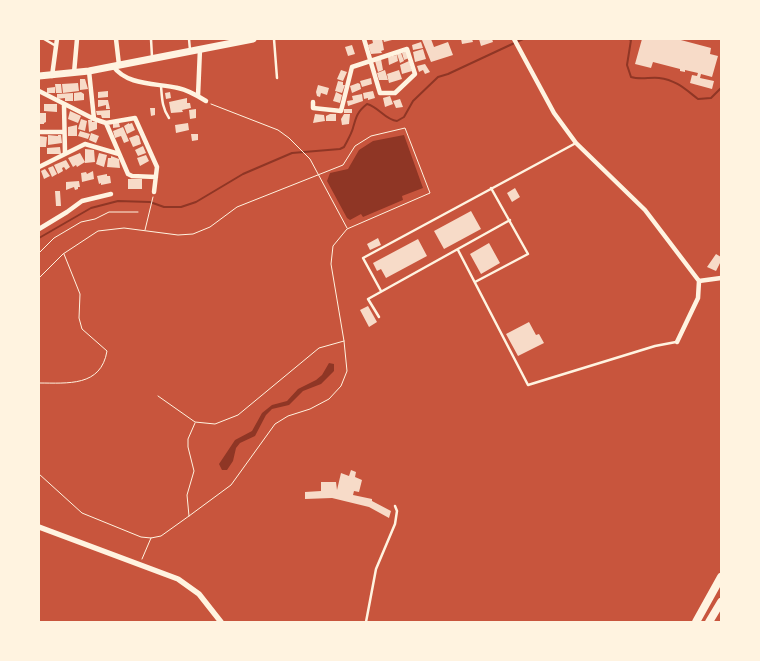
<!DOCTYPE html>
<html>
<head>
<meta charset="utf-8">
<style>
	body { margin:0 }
	#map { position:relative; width:760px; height:661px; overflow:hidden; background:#c8553d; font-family:"Roboto Condensed",sans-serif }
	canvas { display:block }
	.frame { position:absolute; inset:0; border:40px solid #fff3e0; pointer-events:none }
</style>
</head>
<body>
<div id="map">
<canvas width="760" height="661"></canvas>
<div class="frame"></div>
</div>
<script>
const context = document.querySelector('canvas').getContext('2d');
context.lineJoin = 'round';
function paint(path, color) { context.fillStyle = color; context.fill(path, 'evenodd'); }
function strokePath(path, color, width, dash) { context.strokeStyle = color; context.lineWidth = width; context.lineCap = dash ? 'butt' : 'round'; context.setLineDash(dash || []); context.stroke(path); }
paint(new Path2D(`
	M 404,135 L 423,188 L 402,196 L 403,200 L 363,217 L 361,214 L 350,220 L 347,218 L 327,181 L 330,173 L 348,169 L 359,150 L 373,141 Z
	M 329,363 L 334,364 L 334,371 L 321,384 L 303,391 L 289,405 L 272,409 L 266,415 L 255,436 L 240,443 L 236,448 L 233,461 L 227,470 L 222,470 L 219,464 L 235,440 L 252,431 L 262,413 L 272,405 L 287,401 L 298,389 L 316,380 L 322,375 Z`), '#8f3625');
strokePath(new Path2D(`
	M 629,39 L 631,40 L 627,65 L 631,77 C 640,80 650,77 659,78 C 676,80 685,89 698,99 L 711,98 L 721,88
	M 39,238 L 91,208 L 118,201 L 150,202 L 164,207 L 181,207 L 196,202 L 243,174 L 292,153 L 340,149 L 344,147 C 347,141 351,135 353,128 C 356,117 357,112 367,104 C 379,107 385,120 397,121 L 404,117 L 413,101 L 438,77 L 448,74 L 523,39`), '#8f3625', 2);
paint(new Path2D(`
	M 372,39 L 382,39 L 384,50 L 381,51 L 382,53 L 371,54 L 368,45 L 373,43 Z
	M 383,39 L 396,39 L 384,42 Z
	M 427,39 L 431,39 L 434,47 L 448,42 L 453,55 L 431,62 L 422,40 Z
	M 461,39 L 472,39 L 473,42 L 462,44 Z
	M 479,39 L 492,39 L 493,42 L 481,46 Z
	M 642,39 L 677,39 L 711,48 L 710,54 L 718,56 L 712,77 L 701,74 L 700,78 L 714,81 L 712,89 L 690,83 L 692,75 L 697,76 L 698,73 L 685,70 L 685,72 L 680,71 L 680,69 L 653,62 L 651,68 L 635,64 Z
	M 421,42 L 423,48 L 413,50 L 412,45 Z
	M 352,45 L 355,54 L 348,56 L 345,47 Z
	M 423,49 L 426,59 L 415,62 L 413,52 Z
	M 407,51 L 409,58 L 404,60 L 402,53 Z
	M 401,53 L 404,61 L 400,63 L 397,54 Z
	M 397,55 L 398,61 L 389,65 L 388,57 Z
	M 381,59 L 383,70 L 378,72 L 375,61 Z
	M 409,61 L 412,71 L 402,74 L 400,65 Z
	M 425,64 L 430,72 L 425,74 L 423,70 L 419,72 L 417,66 Z
	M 341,70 L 347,72 L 343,81 L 337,79 Z
	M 385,70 L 388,80 L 379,80 L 377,73 Z
	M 399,70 L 402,79 L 389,83 L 387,74 Z
	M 371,78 L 372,84 L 362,87 L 360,81 Z
	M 80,79 L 85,79 L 88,89 L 80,90 Z
	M 338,81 L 343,82 L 343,85 L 345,85 L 342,93 L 335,91 Z
	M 78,83 L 79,91 L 63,93 L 62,84 Z
	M 358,83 L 360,84 L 361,89 L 352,93 L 350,86 Z
	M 55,84 L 61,84 L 62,93 L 56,93 Z
	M 318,85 L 329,88 L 327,95 L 321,93 L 320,97 L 317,96 L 316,92 Z
	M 55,87 L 55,93 L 47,93 L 47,88 Z
	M 108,91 L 108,97 L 98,98 L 98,92 Z
	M 373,91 L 375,98 L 368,100 L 368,98 L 364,99 L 363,93 Z
	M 81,92 L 84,94 L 84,100 L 74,101 L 74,93 Z
	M 170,92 L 171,98 L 166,99 L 165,93 Z
	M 336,92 L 342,95 L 340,103 L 333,101 Z
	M 73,93 L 73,101 L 65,101 L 65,98 L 57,99 L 57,94 Z
	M 362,94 L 363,101 L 348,106 L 347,101 L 353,100 L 352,96 Z
	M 390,96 L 393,104 L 385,107 L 383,98 Z
	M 187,98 L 187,103 L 190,103 L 191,108 L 182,110 L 183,112 L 171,113 L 169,102 Z
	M 400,99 L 403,107 L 396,108 L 393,101 Z
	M 98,100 L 108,100 L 110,109 L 106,109 L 106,105 L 98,107 Z
	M 44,104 L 57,104 L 57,112 L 44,111 Z
	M 150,108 L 155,108 L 155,115 L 151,116 Z
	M 196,109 L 196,118 L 190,119 L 189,110 Z
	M 344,109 L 352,109 L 352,113 L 344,113 Z
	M 110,110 L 110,118 L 102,118 L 101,115 L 97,115 L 96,111 Z
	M 70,111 L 81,116 L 78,123 L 68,119 Z
	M 39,113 L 46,113 L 46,122 L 44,123 L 44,124 L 39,124 Z
	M 315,114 L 324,115 L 325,121 L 313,123 Z
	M 330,114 L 336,114 L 336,121 L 326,121 L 326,116 Z
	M 344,114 L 350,114 L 349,124 L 342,125 L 341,119 Z
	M 81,119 L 87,121 L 85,131 L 78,129 Z
	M 88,120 L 92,120 L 92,122 L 97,122 L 97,129 L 89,132 Z
	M 113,123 L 119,123 L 120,127 L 113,128 Z
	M 129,123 L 129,124 L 132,123 L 135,130 L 127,134 L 124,126 Z
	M 188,123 L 189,130 L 176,133 L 175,125 Z
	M 77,125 L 77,136 L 68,136 L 68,127 Z
	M 123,127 L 129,141 L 124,143 L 121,136 L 115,138 L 113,131 Z
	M 80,131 L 90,134 L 88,139 L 78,136 Z
	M 91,133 L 99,136 L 96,143 L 89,140 Z
	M 191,134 L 198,134 L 198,140 L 192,141 Z
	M 48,135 L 58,136 L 58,135 L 61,135 L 62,143 L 48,145 Z
	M 137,135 L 139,136 L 141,144 L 133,147 L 129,138 Z
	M 39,136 L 47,137 L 46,147 L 40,147 Z
	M 143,146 L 146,153 L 138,156 L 135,150 Z
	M 60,147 L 61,154 L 47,154 L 47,148 Z
	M 85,149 L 94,150 L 95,162 L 85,163 Z
	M 80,153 L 85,162 L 77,167 L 76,165 L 73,167 L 68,158 Z
	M 99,153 L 107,155 L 104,167 L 96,164 Z
	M 146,155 L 149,161 L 140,166 L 137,158 Z
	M 111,156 L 119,159 L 120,168 L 107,167 L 108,158 L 111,158 Z
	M 66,160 L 70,167 L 66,170 L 64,167 L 62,168 L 63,171 L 58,174 L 54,165 Z
	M 53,166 L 57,174 L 52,177 L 48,168 Z
	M 45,169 L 50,176 L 44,179 L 41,171 Z
	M 93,171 L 94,179 L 82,182 L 81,173 L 86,172 L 87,174 Z
	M 107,174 L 107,176 L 110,176 L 111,183 L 101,185 L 101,183 L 99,184 L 97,176 Z
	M 128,179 L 142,179 L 142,189 L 128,189 Z
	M 79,181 L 80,187 L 78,187 L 78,189 L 75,190 L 74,187 L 66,190 L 66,182 Z
	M 515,188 L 520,197 L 512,202 L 507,193 Z
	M 55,191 L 60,191 L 61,206 L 56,206 Z
	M 471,211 L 481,229 L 444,249 L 434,231 Z
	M 378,238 L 381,245 L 370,250 L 367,244 Z
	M 418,239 L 427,256 L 386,278 L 381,269 L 377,271 L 373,263 Z
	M 489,243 L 500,263 L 481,274 L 470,254 Z
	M 716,254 L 721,257 L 721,261 L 716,271 L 707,267 Z
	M 368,306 L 377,322 L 369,327 L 360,310 Z
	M 529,322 L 536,335 L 539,334 L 544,343 L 518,356 L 506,334 Z
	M 351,470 L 356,472 L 355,477 L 362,480 L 359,492 L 354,491 L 353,495 L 372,499 L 372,501 L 391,511 L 389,518 L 369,507 L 332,498 L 305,499 L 305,492 L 321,491 L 321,482 L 336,482 L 337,490 L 341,473 L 349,476 Z`), '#f7dbc8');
strokePath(new Path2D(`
	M 211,104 L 278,130 L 289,138 L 310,159 L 347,228
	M 145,230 L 153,197
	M 39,253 L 54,238 L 81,222 L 95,219 L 109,212 L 138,212
	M 39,278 L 63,254 L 98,231 L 124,228 L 178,235 L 193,234 L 210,227 L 237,207 L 343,165 L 355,146 L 371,136 L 405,128 L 430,193 L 347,229 L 333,246 L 331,264 L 344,341 L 347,371 L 341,386 L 329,399 L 310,409 L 288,416 L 275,424 L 231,485 L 189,516 L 161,536 L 151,538 L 141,537 L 82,513 L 39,474
	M 39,383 C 68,383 101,387 107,351 L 82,329 L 79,318 L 80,294 L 64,254
	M 158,396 L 195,422 L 215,424 L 238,415 L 319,348 L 344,341
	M 189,516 L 187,495 L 194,471 L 188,447 L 188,439 L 195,423
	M 142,559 L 151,538`), '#fff3e0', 1);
strokePath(new Path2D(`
	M 44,39 L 56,46
	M 151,39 L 152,57
	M 189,39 L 190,50
	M 274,39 L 277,78
	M 161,86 C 162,98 162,108 169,118
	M 458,250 L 528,385 L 655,346 L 676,342
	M 475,282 L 528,254 L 491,188
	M 381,291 L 363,258 L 576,143
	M 379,317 L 368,299 L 510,220
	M 366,622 L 376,569 L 395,524 L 397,511 L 395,506`), '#fff3e0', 2.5);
strokePath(new Path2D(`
	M 116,39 L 119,65
	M 514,39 L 554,113 L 576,143 L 645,210 L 699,281 L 698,298 L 677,342
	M 113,66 C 127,86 157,83 178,88 C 188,90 198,96 206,101
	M 89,71 L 94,119 L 106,123 L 128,174 L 132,176 L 156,177
	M 74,73 L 77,39
	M 52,76 L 57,39
	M 39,91 L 94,119
	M 198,96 L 200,49
	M 313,102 L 313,108 L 341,111 L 352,67 L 407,49 L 415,74 L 395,93 L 380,93 L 364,39
	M 64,105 L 65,154
	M 106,123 L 135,118 L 157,167 L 154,192
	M 39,132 L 64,132
	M 39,167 L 85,144 L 119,154
	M 39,229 L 67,212 L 82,201 L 111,194
	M 699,281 L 721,278`), '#fff3e0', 4.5);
strokePath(new Path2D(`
	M 39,527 L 178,579 L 199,594 L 221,622`), '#fff3e0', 5.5);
strokePath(new Path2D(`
	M 39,76 L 89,71 L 253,39`), '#fff3e0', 7);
strokePath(new Path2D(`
	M 696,622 L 721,577
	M 709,622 L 721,602`), '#fff3e0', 8);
</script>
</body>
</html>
